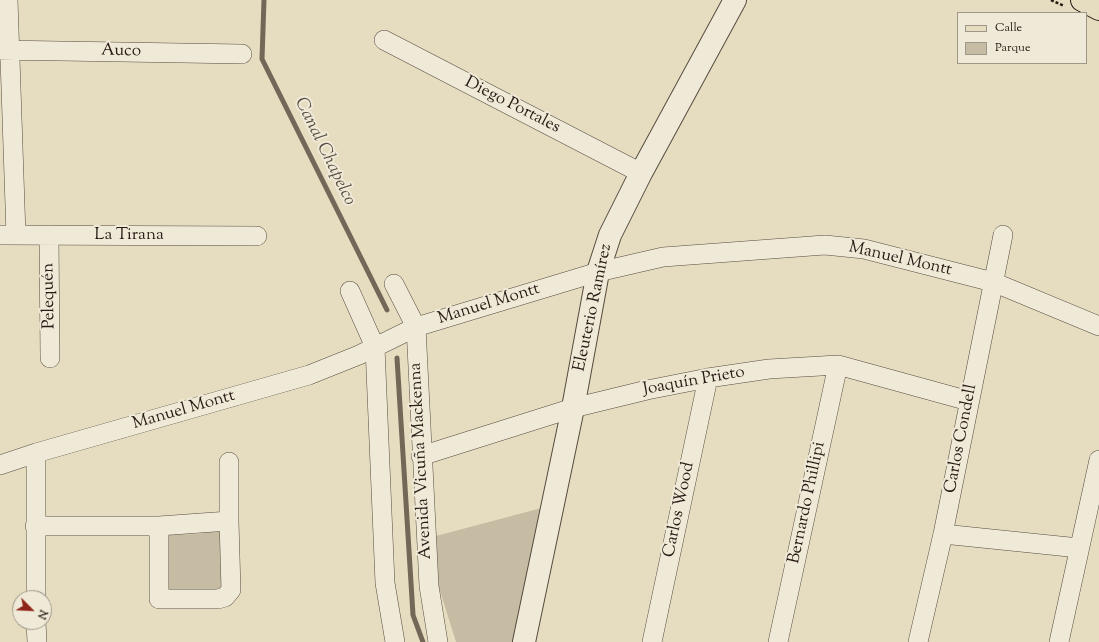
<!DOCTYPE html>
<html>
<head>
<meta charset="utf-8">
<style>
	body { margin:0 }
	#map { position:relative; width:1099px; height:642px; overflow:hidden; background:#e6ddc1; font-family:"Sorts Mill Goudy",serif }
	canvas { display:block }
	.legend { position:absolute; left:957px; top:12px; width:130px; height:52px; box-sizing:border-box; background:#efe9d7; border:1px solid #9f9689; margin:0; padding:5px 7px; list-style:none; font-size:12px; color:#271a14 }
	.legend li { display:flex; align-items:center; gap:8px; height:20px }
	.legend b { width:20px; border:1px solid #9f9689 }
	.north { position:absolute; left:12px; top:590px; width:40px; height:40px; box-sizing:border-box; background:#efe9d7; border:1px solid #9f9689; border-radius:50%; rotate:114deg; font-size:11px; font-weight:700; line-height:16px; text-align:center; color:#271a14 }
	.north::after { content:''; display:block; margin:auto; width:14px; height:18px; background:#8f2418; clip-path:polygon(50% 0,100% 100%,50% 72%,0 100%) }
</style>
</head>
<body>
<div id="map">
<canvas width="1099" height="642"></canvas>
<ul class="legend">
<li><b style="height:5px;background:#e6ddc1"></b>Calle</li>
<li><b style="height:11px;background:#c6bca4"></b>Parque</li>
</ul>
<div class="north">N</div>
</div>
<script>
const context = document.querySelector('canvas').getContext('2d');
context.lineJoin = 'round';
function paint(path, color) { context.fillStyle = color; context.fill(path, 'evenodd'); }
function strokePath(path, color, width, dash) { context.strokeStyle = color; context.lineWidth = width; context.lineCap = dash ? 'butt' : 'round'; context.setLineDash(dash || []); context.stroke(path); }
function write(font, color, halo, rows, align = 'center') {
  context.font = font + ' "Sorts Mill Goudy",serif'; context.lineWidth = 4; context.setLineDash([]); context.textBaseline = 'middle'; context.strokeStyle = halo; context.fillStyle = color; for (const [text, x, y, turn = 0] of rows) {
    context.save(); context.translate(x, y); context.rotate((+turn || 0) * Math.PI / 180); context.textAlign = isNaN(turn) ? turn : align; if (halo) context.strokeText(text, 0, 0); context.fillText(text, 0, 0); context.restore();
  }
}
paint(new Path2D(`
	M 549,506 L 528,642 L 456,642 L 437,581 L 436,536 Z
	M 218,529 L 226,536 L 227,585 L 220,595 L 169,594 L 162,587 L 164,535 L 198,534 Z`), '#c6bca4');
strokePath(new Path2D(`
	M 264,0 L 262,59 L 387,310
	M 397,358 L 413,615 L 423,642`), '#736758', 5);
const minor = new Path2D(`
	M 8,0 L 16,235
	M 384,40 L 641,173
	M 0,50 L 242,54
	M 0,235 L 257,236
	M 49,235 L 50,358
	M 394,284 L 416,327 L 429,586 L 438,642
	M 350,291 L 375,347 L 385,583 L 395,642
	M 36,453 L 36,598
	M 421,456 L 573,408 L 647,390 L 708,378 L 769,369 L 838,365 L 969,401
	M 229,462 L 229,521
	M 0,465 L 36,453 L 309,375 L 359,355 L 416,327 L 598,272 L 663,257 L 825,245 L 864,249 L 993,282 L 1099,326
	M 35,526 L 159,526 L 229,521 L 231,590 L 225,597 L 218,599 L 159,599 L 159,526
	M 943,534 L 1079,548
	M 36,622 L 37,642
	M 652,642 L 708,378
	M 778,642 L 838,365
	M 918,642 L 943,534 L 1003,235
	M 1059,642 L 1099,460`);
const tertiary = new Path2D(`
	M 524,642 L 573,408 L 598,272 L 610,235 L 641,173 L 735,0`);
const primary = new Path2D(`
	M 1082,0 L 1099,9`);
strokePath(minor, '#574b3f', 20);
strokePath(tertiary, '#574b3f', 24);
strokePath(primary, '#271a14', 24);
strokePath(new Path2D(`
	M 1051,0 L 1064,6`), '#271a14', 2.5, [3, 2]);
strokePath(minor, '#efe9d7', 19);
strokePath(tertiary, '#efe9d7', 22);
strokePath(primary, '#e6ddc1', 22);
write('17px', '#271a14', '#efe9d7', [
	["Auco",121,52,1],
	["Diego Portales",512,106,27],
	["La Tirana",129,236],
	["Manuel Montt",900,260,13],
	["Pelequén",50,296,-91],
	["Manuel Montt",489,305,-17],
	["Eleuterio Ramírez",594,308,-78],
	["Joaquín Prieto",694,382,-10],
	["Manuel Montt",184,411,-16],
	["Carlos Condell",962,439,-79],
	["Avenida Vicuña Mackenna",422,461,-93],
	["Bernardo Phillipi",808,503,-78],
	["Carlos Wood",680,510,-78]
]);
write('italic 18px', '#594e42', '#efe9d7', [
	["Canal Chapelco",324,152,64]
]);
</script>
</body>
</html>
